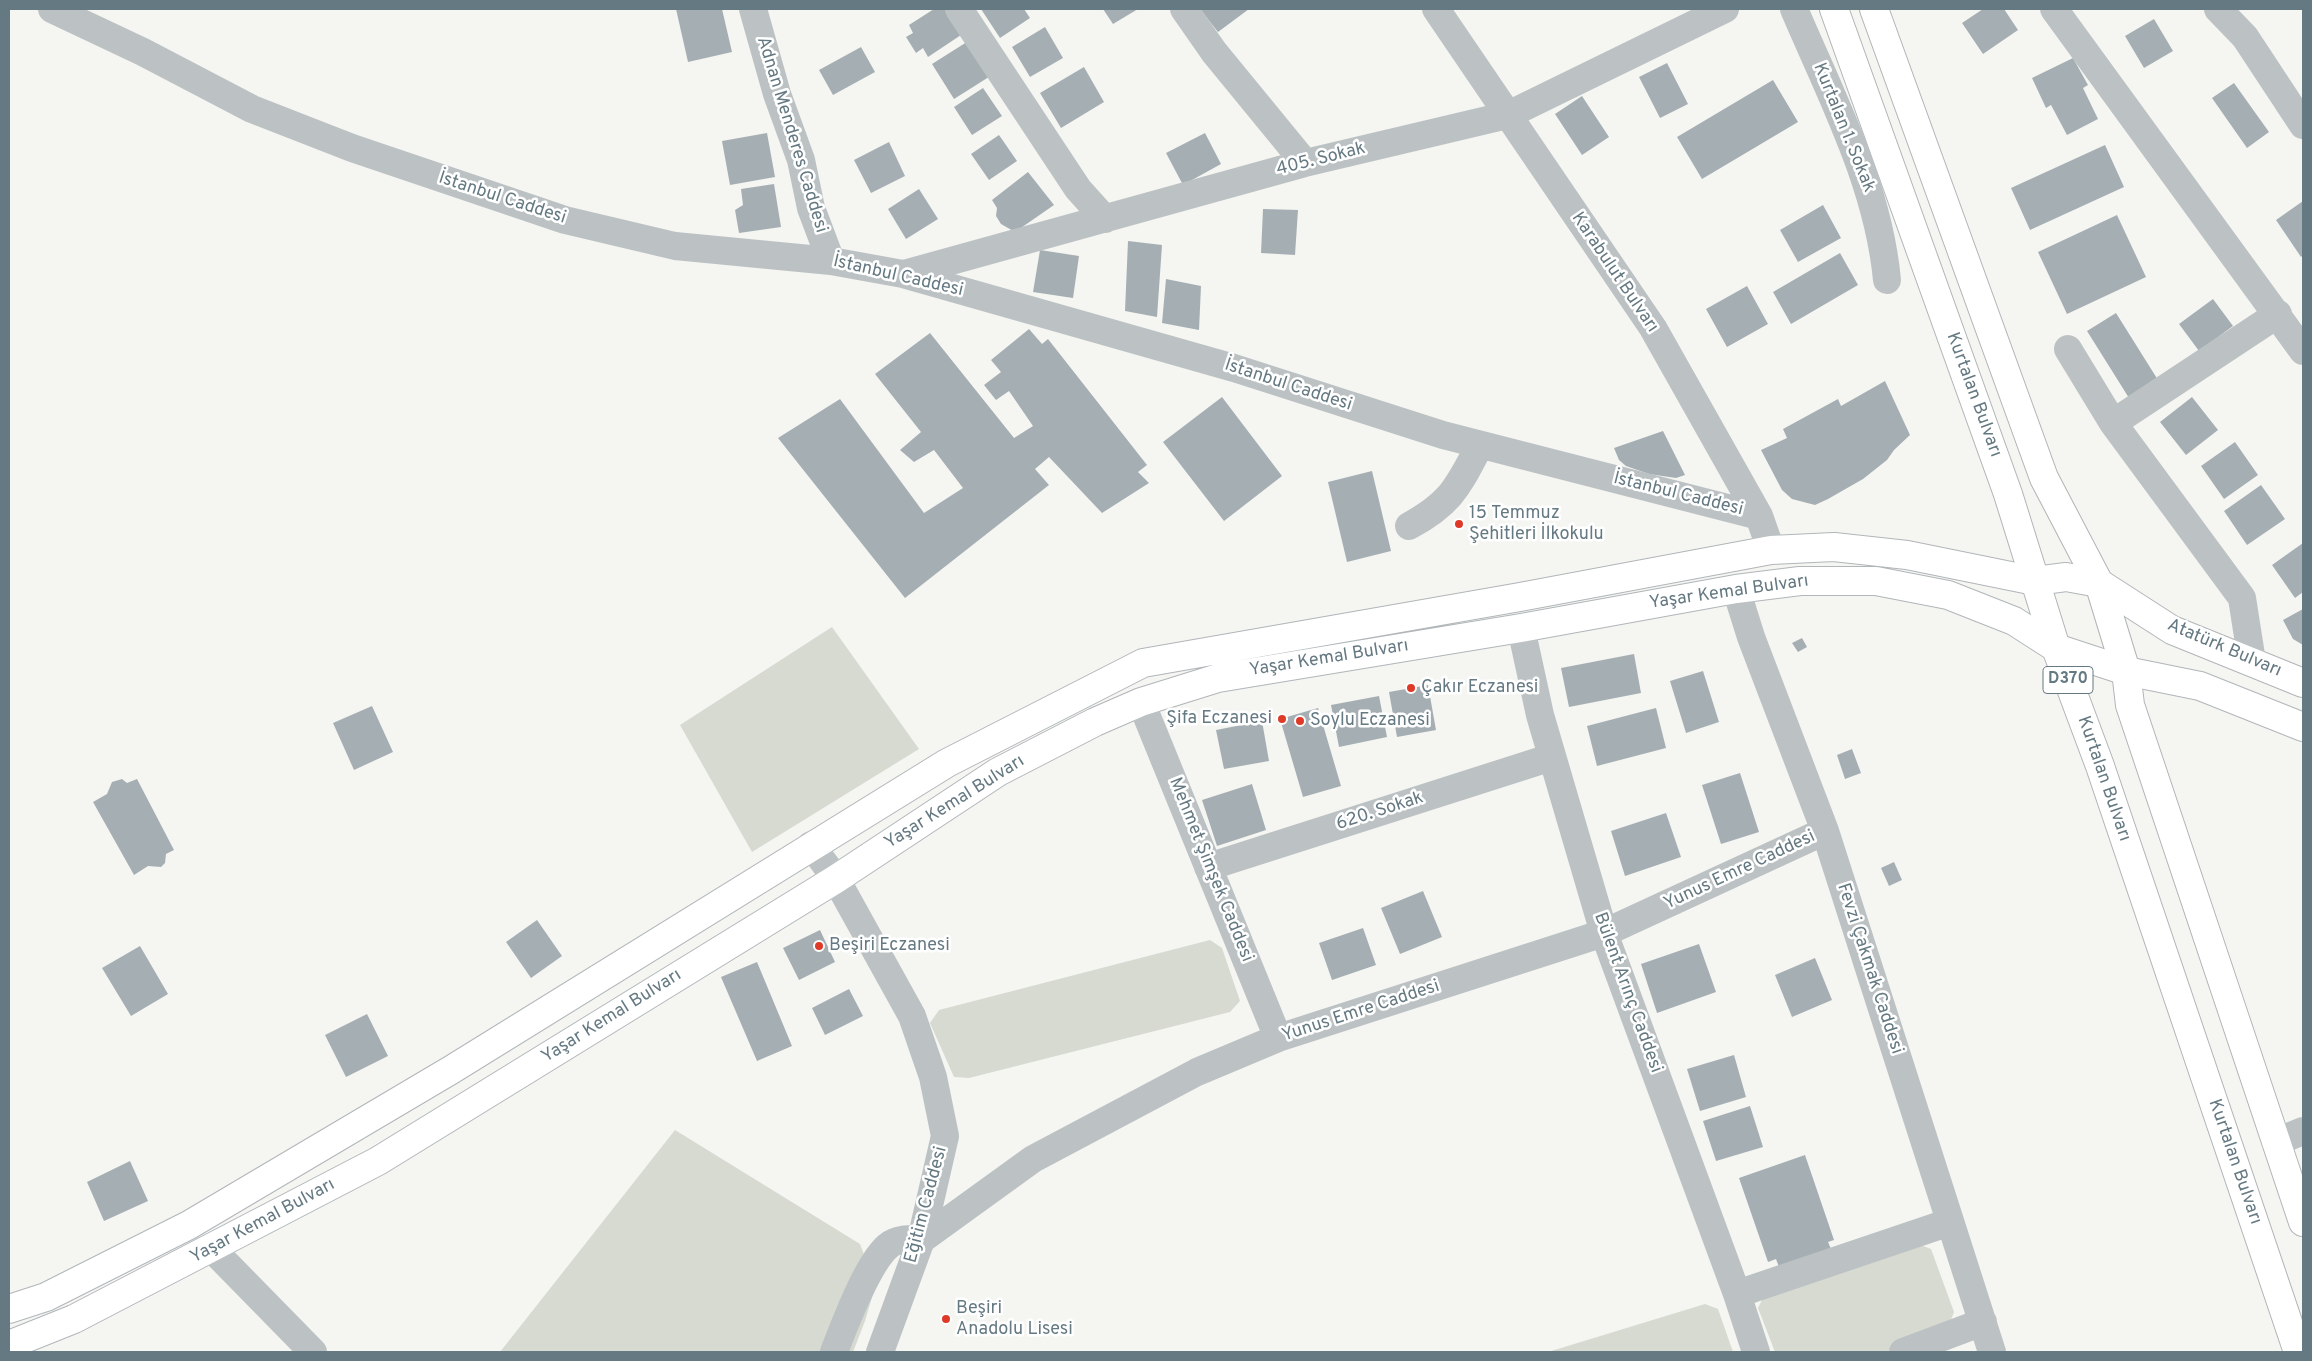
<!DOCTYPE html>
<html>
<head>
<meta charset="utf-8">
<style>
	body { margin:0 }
	#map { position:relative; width:2312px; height:1361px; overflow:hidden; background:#f5f5f2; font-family:Overpass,sans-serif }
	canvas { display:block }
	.frame { position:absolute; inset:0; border:10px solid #657982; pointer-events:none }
</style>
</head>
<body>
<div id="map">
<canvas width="2312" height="1361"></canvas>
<div class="frame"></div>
</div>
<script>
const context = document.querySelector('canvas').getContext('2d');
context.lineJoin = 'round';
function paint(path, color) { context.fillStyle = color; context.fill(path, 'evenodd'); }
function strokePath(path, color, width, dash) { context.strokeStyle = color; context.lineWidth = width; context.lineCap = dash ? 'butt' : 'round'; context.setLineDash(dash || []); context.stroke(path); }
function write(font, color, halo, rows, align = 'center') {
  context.font = font + ' Overpass,sans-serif'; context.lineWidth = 5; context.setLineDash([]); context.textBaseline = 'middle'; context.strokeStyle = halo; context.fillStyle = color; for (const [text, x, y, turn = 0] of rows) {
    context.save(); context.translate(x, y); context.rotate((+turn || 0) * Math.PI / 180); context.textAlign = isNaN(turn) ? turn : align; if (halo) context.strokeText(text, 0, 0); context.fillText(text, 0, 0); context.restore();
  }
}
paint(new Path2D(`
	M 832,627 L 919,749 L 752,852 L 680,725 Z
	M 1210,940 L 1222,948 L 1240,1001 L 1230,1012 L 969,1078 L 954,1077 L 930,1023 L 939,1010 Z
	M 675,1130 L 860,1244 L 866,1260 L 880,1270 L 865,1321 L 853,1352 L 500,1352 Z
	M 1913,1242 L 1931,1249 L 1954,1312 L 1946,1332 L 1885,1352 L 1775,1352 L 1758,1308 L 1765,1294 Z
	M 1705,1304 L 1718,1309 L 1733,1352 L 1548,1352 Z`), '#d6dad1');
paint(new Path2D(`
	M 676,9 L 722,9 L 732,52 L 688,62 Z
	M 934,9 L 948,9 L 964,33 L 928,57 L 923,48 L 916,53 L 906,37 L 913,33 L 909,25 Z
	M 981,9 L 1024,9 L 1030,18 L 1000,38 Z
	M 1103,9 L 1138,9 L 1113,24 Z
	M 1200,9 L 1249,9 L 1218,32 Z
	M 1983,9 L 2004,9 L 2018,30 L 1983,54 L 1962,23 Z
	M 2154,19 L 2173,51 L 2144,68 L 2125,36 Z
	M 1045,27 L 1063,58 L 1030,77 L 1012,47 Z
	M 970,40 L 992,75 L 954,99 L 932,64 Z
	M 861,47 L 875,72 L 833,95 L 819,70 Z
	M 2073,58 L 2088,85 L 2083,88 L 2098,119 L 2067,135 L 2051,105 L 2046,108 L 2032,78 Z
	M 1667,63 L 1688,104 L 1660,118 L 1639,77 Z
	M 1084,67 L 1104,102 L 1061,128 L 1040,93 Z
	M 1773,80 L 1798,122 L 1702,179 L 1677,137 Z
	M 2234,83 L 2269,132 L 2247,148 L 2212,98 Z
	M 983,88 L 1002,116 L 972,135 L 954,107 Z
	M 1582,96 L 1609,137 L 1582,155 L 1555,114 Z
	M 767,133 L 775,177 L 730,185 L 722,141 Z
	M 1205,133 L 1221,164 L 1183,185 L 1166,153 Z
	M 999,135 L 1017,161 L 989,180 L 971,154 Z
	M 889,142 L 905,176 L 871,193 L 854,160 Z
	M 2105,145 L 2124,187 L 2030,230 L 2011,188 Z
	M 1028,172 L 1054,205 L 1015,232 L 1001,224 L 996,216 L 997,208 L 992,200 Z
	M 774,184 L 781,227 L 739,233 L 735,210 L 743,205 L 741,189 Z
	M 919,189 L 938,219 L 906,239 L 888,209 Z
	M 2303,201 L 2303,255 L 2301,257 L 2276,220 Z
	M 1823,205 L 1841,238 L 1798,262 L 1780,230 Z
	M 1263,209 L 1298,210 L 1295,255 L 1261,253 Z
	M 2117,215 L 2146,277 L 2067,314 L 2038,252 Z
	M 1128,241 L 1162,245 L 1157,317 L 1125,311 Z
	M 1040,250 L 1079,256 L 1073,298 L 1033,292 Z
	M 1840,253 L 1858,285 L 1791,324 L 1773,292 Z
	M 1166,279 L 1201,286 L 1199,330 L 1162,323 Z
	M 1747,286 L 1768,324 L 1727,347 L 1706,309 Z
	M 2213,299 L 2233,326 L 2199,351 L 2179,324 Z
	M 2116,313 L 2158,380 L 2129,398 L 2087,331 Z
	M 1029,329 L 1042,344 L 1048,339 L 1147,465 L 1138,472 L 1149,483 L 1102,513 L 1049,457 L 1035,469 L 1049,485 L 905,598 L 778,438 L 840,399 L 924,513 L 963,488 L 934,450 L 914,462 L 900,450 L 921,432 L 875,374 L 930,333 L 1014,438 L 1033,426 L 1009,391 L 996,400 L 984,385 L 1001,372 L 991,360 Z
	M 1885,381 L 1910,435 L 1894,450 L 1887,460 L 1863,479 L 1828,499 L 1815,505 L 1792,499 L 1782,490 L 1761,450 L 1787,438 L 1783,429 L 1838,399 L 1841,406 Z
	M 1222,397 L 1282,476 L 1224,521 L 1163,442 Z
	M 2192,397 L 2218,430 L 2186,455 L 2160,422 Z
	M 1663,431 L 1685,475 L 1676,478 L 1649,474 L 1626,466 L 1619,460 L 1614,448 Z
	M 2235,442 L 2258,475 L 2224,499 L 2201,466 Z
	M 1372,471 L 1391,551 L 1347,562 L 1328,482 Z
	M 2261,485 L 2285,519 L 2247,545 L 2224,511 Z
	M 2303,543 L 2303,592 L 2295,598 L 2272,565 Z
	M 2303,609 L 2303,645 L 2293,639 L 2283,620 Z
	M 1802,638 L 1807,647 L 1798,652 L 1792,643 Z
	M 1634,654 L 1641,693 L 1569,707 L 1561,668 Z
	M 1703,671 L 1719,722 L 1686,733 L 1670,681 Z
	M 1428,685 L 1436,730 L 1397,737 L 1389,692 Z
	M 1379,696 L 1387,737 L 1339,747 L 1331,705 Z
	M 372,706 L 393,752 L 354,770 L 333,723 Z
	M 1318,708 L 1341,786 L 1303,797 L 1280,719 Z
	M 1656,708 L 1666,748 L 1597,766 L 1587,726 Z
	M 1262,721 L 1269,761 L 1224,769 L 1216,730 Z
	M 1852,749 L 1861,773 L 1845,779 L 1837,755 Z
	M 1740,773 L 1759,832 L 1721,844 L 1702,785 Z
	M 122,779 L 127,783 L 137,779 L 174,850 L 166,854 L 165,863 L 161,867 L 148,866 L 134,875 L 93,802 L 107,794 L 112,782 Z
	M 1252,784 L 1266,830 L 1217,846 L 1202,800 Z
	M 1666,813 L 1681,857 L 1625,876 L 1611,831 Z
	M 1894,862 L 1902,880 L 1889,886 L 1881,868 Z
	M 1423,891 L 1442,937 L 1400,954 L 1381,908 Z
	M 537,920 L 562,956 L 531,978 L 506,942 Z
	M 1363,928 L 1376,965 L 1332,980 L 1319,943 Z
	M 820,930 L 835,962 L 799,980 L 783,948 Z
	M 1699,944 L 1716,992 L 1657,1013 L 1641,964 Z
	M 140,946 L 168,994 L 131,1016 L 102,968 Z
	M 1815,958 L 1832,1000 L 1792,1017 L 1775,975 Z
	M 757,962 L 792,1046 L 757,1061 L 721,977 Z
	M 849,989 L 863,1016 L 825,1035 L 812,1008 Z
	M 367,1014 L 388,1056 L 346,1077 L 325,1035 Z
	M 1734,1055 L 1746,1097 L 1700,1111 L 1687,1069 Z
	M 1750,1106 L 1763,1147 L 1716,1161 L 1703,1121 Z
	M 1805,1155 L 1834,1240 L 1828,1242 L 1831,1249 L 1779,1267 L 1776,1259 L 1768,1262 L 1739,1178 Z
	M 130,1161 L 148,1201 L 104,1221 L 87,1182 Z`), '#a5afb3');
const major = new Path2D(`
	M 9,1309 L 46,1297 L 189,1225 L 451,1070 L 947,763 L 1143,663 L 1520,597 L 1771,550 L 1834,547 L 1907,555 L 2035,581 L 2066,577 L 2099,583 L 2172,630 L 2303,683
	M 9,1345 L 74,1319 L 378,1161 L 836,879 L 998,772 L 1095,722 L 1141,702 L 1218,678 L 1521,628 L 1736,589 L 1800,581 L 1876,581 L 1948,595 L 2014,621 L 2056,648 L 2126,671 L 2200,686 L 2303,727`);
const highway = new Path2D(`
	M 1834,9 L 2008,494 L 2056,648 L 2100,766 L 2298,1352
	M 1874,9 L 2044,478 L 2099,583 L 2126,671 L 2130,705 L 2303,1222`);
strokePath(major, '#b0b6b9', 30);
strokePath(highway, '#b0b5b7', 30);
strokePath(new Path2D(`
	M 52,9 L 143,52 L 252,109 L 352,148 L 565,220 L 675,246 L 831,261 L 903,274 L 1234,368 L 1443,435 L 1759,516
	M 753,9 L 777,94 L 801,160 L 811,208 L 831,261
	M 959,9 L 1078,189 L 1105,219
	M 1184,9 L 1214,52 L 1305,163
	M 1436,9 L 1653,328 L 1759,516 L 1771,550
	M 1794,9 C 1831,96 1878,184 1887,280
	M 2054,9 L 2303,351
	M 2218,9 L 2245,37 L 2303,125
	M 904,274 L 1305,163 L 1508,115 L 1725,9
	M 2068,349 L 2113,423 L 2242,598 L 2252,662
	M 2113,423 L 2278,314
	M 1409,526 C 1452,503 1458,486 1480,445
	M 1736,589 L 1751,637 L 1825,831 L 1992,1352
	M 1521,628 L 1540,715 L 1604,933 L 1737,1294 L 1756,1352
	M 1141,702 L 1278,1038
	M 811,845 L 836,879 L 912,1016 L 933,1077 L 945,1136 L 921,1240 L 880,1352
	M 1208,867 L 1552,757
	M 2276,1142 L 2303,1131
	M 212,1249 L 313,1352
	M 1737,1294 L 1950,1222
	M 834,1352 C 844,1326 867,1264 888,1246 C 895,1239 912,1238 921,1240 L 1033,1159 L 1197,1072 L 1278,1038 L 1604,933 L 1825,831
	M 1903,1352 L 1983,1322`), '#bcc2c4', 28);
strokePath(major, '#fff', 28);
strokePath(highway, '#fff', 28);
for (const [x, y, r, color] of [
	[1459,524,5,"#df3928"],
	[1411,688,5,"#df3928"],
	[1282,719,5,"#df3928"],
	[1300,721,5,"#df3928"],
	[819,946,5,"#df3928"],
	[946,1319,5,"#df3928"]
]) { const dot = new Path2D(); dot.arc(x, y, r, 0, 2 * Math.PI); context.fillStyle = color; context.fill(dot); strokePath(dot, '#fff', 2); }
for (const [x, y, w] of [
	[2068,680,50]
]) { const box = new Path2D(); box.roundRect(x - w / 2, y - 13.5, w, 27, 4); context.fillStyle = '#fff'; context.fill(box); strokePath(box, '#657982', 1); }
write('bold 16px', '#657982', null, [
	["D370",2068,680]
]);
write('18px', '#657982', '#fff', [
	["Kurtalan 1. Sokak",1843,128,68],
	["Adnan Menderes Caddesi",791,135,73],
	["405. Sokak",1321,160,-14],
	["İstanbul Caddesi",502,199,18],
	["Karabulut Bulvarı",1614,273,56],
	["İstanbul Caddesi",898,277,13],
	["İstanbul Caddesi",1288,386,18],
	["Kurtalan Bulvarı",1973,395,70],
	["İstanbul Caddesi",1678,495,14],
	["Yaşar Kemal Bulvarı",1729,593,-8],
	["Atatürk Bulvarı",2224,649,23],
	["Yaşar Kemal Bulvarı",1329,659,-9],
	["Kurtalan Bulvarı",2103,779,71],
	["Yaşar Kemal Bulvarı",955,803,-32],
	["620. Sokak",1380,812,-18],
	["Mehmet Şimşek Caddesi",1210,870,68],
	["Yunus Emre Caddesi",1740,871,-25],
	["Fevzi Çakmak Caddesi",1869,969,72],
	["Bülent Arınç Caddesi",1627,993,70],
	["Yunus Emre Caddesi",1361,1012,-18],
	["Yaşar Kemal Bulvarı",612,1017,-32],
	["Kurtalan Bulvarı",2234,1162,71],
	["Eğitim Caddesi",927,1205,-75],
	["Yaşar Kemal Bulvarı",263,1222,-28]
]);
write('18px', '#657982', '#fff', [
	["15 Temmuz",1469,514],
	["Şehitleri İlkokulu",1469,535],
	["Çakır Eczanesi",1421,688],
	["Şifa Eczanesi",1272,719,"right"],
	["Soylu Eczanesi",1310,721],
	["Beşiri Eczanesi",829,946],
	["Beşiri",956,1309],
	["Anadolu Lisesi",956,1330]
], 'left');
</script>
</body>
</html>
